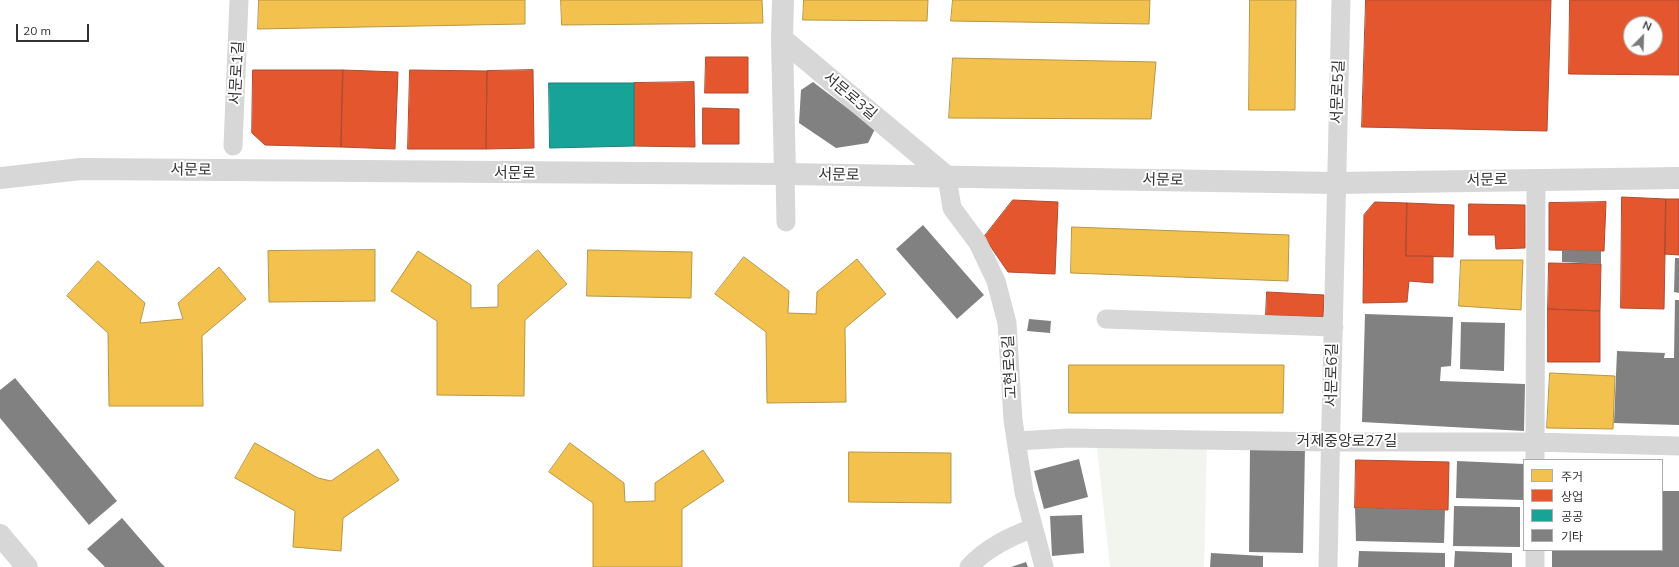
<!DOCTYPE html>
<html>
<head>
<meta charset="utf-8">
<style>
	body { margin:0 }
	#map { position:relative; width:1679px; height:567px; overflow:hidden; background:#fff; font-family:Mulish,"Noto Sans KR",sans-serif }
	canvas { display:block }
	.legend { position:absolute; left:1523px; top:459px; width:140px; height:92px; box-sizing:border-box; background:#fff; border:1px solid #adadad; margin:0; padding:5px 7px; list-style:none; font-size:12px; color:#333 }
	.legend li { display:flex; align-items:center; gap:8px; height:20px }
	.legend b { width:20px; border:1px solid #adadad }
	.north { position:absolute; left:1623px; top:16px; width:40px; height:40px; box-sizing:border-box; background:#fff; border:1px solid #adadad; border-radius:50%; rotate:23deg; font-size:11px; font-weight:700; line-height:16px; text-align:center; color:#333 }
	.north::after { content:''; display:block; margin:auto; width:14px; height:18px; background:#7a7a7a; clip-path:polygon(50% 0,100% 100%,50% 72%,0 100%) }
	.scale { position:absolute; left:16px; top:24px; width:73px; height:18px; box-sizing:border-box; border:2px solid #333; border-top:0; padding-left:5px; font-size:12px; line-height:14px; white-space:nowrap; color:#333; -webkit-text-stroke:3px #fff; paint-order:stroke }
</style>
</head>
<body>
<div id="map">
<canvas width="1679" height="567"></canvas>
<ul class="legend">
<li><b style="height:11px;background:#f2c14e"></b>주거</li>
<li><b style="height:11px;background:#e4572e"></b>상업</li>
<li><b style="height:11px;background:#17a398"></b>공공</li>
<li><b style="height:11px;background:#818181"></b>기타</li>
</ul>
<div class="north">N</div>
<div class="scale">20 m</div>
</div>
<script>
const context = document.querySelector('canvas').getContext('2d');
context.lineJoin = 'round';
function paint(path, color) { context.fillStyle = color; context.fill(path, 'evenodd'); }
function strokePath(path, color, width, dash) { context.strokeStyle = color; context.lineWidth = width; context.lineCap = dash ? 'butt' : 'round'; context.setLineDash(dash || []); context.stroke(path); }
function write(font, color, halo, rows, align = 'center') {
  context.font = font + ' Mulish,"Noto Sans KR",sans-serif'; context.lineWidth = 4; context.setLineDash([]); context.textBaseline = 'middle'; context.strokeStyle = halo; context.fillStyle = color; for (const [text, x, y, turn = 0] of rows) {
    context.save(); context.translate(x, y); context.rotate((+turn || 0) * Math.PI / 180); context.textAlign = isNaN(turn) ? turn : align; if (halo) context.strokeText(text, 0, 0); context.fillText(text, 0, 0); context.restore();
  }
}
paint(new Path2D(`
	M 1096,438 L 1207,440 L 1204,567 L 1110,567 Z`), '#f1f5ed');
const homes = new Path2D(`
	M 259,0 L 525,0 L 525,24 L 258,29 Z
	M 561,0 L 762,0 L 763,23 L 562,25 Z
	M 804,0 L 928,0 L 927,21 L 803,20 Z
	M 953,0 L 1150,0 L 1149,24 L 951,21 Z
	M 1250,0 L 1296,0 L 1295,110 L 1249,110 Z
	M 953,58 L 1156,62 L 1151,119 L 949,118 Z
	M 1072,227 L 1289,235 L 1288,281 L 1071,273 Z
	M 375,250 L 375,301 L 269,302 L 268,251 Z
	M 538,250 L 567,284 L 525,320 L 524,396 L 437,395 L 437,321 L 391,291 L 418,251 L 471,285 L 471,308 L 498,307 L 498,285 Z
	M 588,250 L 692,252 L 691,298 L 587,296 Z
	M 744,257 L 789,291 L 788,313 L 816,314 L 817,292 L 857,259 L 886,294 L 845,328 L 846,402 L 767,403 L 766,332 L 715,294 Z
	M 1461,260 L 1523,260 L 1521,310 L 1459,306 Z
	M 98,261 L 145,303 L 140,323 L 183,319 L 178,303 L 219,267 L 246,299 L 202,336 L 203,406 L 109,406 L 108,333 L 67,296 Z
	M 1069,365 L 1284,365 L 1283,413 L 1069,413 Z
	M 1550,373 L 1615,376 L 1613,429 L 1547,428 Z
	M 255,443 L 318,478 L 331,481 L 378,449 L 399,480 L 343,518 L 341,551 L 293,547 L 295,511 L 235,478 Z
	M 570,443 L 624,483 L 625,502 L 655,501 L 655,483 L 703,450 L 724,481 L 682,509 L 682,567 L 593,567 L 593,503 L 549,472 Z
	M 849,452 L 951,453 L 951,503 L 849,502 Z`);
paint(homes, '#f2c14e');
strokePath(homes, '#b99646', 1);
const shops = new Path2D(`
	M 1366,0 L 1551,0 L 1547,131 L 1362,127 Z
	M 1570,0 L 1679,0 L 1679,75 L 1569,74 ZM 1631,24 L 1655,24 L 1655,48 L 1631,48 Z
	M 706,57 L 748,57 L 748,93 L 705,93 Z
	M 253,70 L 343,70 L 341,147 L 265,145 L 252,133 Z
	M 343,70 L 398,72 L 395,149 L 341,147 Z
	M 410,70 L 487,71 L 486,149 L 408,149 Z
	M 533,70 L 534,148 L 486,149 L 487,71 Z
	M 694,82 L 695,147 L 634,146 L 634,83 Z
	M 703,108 L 739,109 L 739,144 L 703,144 Z
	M 1622,197 L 1666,199 L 1664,309 L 1621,308 Z
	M 1666,199 L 1679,199 L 1679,255 L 1665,254 Z
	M 1013,200 L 1058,202 L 1055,274 L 1008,272 L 984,237 Z
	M 1375,202 L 1407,203 L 1406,256 L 1433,256 L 1433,283 L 1409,281 L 1407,302 L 1363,303 L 1364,215 Z
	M 1606,202 L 1604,251 L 1549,250 L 1549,203 Z
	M 1407,203 L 1454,205 L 1453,257 L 1406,256 Z
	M 1469,204 L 1525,205 L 1525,248 L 1496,249 L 1495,235 L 1469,235 Z
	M 1549,263 L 1601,264 L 1600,311 L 1548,309 Z
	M 1267,292 L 1324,295 L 1323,317 L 1266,315 Z
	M 1548,309 L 1600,311 L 1600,362 L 1548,362 Z
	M 1356,460 L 1449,462 L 1448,510 L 1355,508 Z`);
paint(shops, '#e4572e');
strokePath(shops, '#af4c30', 1);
const public = new Path2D(`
	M 549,83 L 634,83 L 634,146 L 550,148 Z`);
paint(public, '#17a398');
strokePath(public, '#1f817a', 1);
paint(new Path2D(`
	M 813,82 L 875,129 L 868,143 L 836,148 L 799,123 L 801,90 Z
	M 923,225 L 984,295 L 957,319 L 896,249 Z
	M 1562,250 L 1601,251 L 1601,264 L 1562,262 Z
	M 1675,258 L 1679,258 L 1679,293 L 1674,292 Z
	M 1675,300 L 1679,300 L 1679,425 L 1614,423 L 1617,351 L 1665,353 L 1664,358 L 1674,358 Z
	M 1365,314 L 1453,317 L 1451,366 L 1441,367 L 1440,381 L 1525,384 L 1524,431 L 1362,422 Z
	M 1029,319 L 1051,321 L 1050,333 L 1027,331 Z
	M 1461,322 L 1505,323 L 1504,371 L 1460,369 Z
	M 15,378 L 117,501 L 89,525 L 0,418 L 0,390 Z
	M 1250,447 L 1305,448 L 1303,553 L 1249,552 Z
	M 1079,459 L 1088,497 L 1044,509 L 1034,471 Z
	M 1457,461 L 1524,464 L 1523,500 L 1456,498 Z
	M 1662,491 L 1679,491 L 1679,567 L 1552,567 L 1552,550 L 1662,550 Z
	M 1454,506 L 1520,507 L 1520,547 L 1453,546 Z
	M 1355,508 L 1445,510 L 1444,543 L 1356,541 Z
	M 1082,515 L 1084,553 L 1052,556 L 1050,516 Z
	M 122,518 L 161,563 L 165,567 L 105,567 L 87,549 Z
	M 1359,551 L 1445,553 L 1445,567 L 1358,567 Z
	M 1455,551 L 1512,553 L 1512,567 L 1454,567 Z
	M 1211,553 L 1263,556 L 1263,567 L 1210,567 Z
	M 1026,562 L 1028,567 L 1011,567 Z`), '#818181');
strokePath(new Path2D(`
	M 233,146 L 239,0
	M 785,174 L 786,222
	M 947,177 L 952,208 L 978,243 L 996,281 L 1007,323 L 1013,420 L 1024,492 L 1044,567
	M 1106,319 L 1334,327
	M 1016,441 L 1069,438 L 1331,442 L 1535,442 L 1679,446
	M 1535,460 L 1536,179
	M 1535,550 L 1535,567
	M 969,567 C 986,548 1009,537 1033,528
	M 1328,567 C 1332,378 1335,189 1341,0`), '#d7d7d7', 19);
strokePath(new Path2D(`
	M 783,0 L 782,39 L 947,177
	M 782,39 L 785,174
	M 0,178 L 81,169 L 785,174 L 1335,183 L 1679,178
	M 0,535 L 27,567`), '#d7d7d7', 22);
write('15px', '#333', '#fff', [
	["서문로1길",237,73,-87],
	["서문로5길",1338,92,-88],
	["서문로3길",850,96,40],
	["서문로",191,170,1],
	["서문로",515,173],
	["서문로",839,175,1],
	["서문로",1163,180,1],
	["서문로",1487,180,-1],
	["고현로9길",1010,367,-93],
	["서문로6길",1332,375,-89],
	["거제중앙로27길",1347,441]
]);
</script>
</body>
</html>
